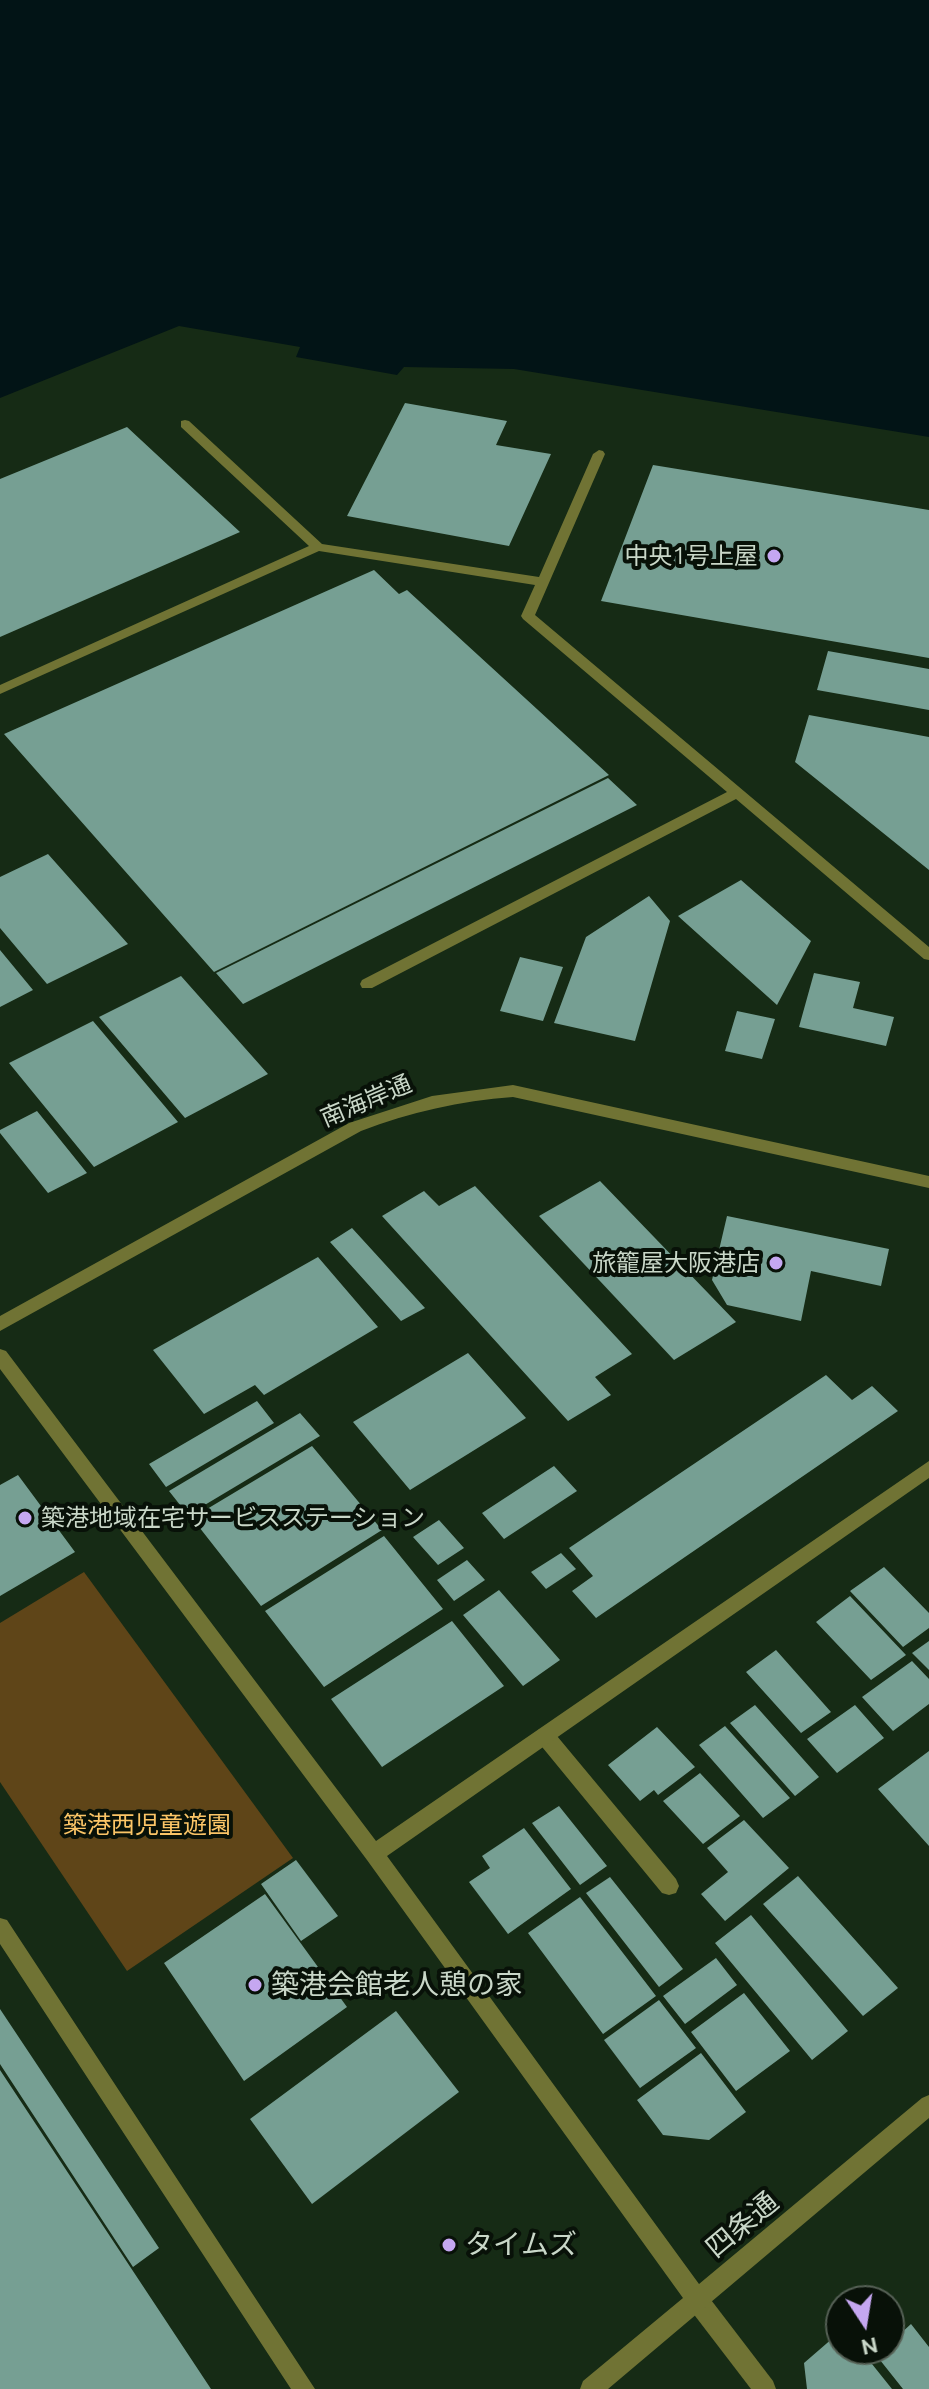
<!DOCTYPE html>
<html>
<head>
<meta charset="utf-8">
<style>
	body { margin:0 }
	#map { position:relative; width:929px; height:2389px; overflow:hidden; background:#162b15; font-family:Ubuntu,sans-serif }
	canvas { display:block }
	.north { position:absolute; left:825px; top:2285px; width:80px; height:80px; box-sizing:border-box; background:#081108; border:2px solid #556055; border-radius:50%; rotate:168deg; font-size:22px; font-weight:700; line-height:32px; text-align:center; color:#c9d7c8 }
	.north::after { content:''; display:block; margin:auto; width:28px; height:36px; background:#c5a7f1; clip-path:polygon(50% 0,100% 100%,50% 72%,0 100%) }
</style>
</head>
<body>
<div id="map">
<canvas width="929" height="2389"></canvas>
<div class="north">N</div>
</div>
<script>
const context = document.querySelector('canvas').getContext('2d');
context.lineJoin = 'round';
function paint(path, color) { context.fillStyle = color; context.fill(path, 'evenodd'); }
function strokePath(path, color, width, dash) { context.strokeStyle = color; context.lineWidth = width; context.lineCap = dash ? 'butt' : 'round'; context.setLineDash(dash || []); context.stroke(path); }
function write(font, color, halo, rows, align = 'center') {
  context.font = font + ' Ubuntu,"Noto Sans JP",sans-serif'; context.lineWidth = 8; context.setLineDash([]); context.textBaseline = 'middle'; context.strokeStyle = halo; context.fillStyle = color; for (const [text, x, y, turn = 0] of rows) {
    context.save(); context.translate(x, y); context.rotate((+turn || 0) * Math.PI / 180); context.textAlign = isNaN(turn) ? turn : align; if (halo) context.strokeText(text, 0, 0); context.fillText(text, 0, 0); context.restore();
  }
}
paint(new Path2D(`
	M 84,1572 L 293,1858 L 127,1971 L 0,1782 L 0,1623 Z`), '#5f4518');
paint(new Path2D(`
	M 0,0 L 929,0 L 929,437 L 514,369 L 404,367 L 397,375 L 296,357 L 300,347 L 179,326 L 0,398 Z`), '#021416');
paint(new Path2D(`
	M 405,403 L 507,421 L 496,445 L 551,454 L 509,546 L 347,516 Z
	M 127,427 L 240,532 L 0,637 L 0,479 Z
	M 653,465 L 929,510 L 929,658 L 601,601 Z
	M 374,570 L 399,594 L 407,590 L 609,775 L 214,972 L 4,734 Z
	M 828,651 L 929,669 L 929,710 L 817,690 Z
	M 809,715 L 929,737 L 929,870 L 795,762 Z
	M 608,778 L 637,805 L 243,1004 L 216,973 Z
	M 48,854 L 128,944 L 47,984 L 0,928 L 0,877 Z
	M 741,880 L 811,941 L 777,1005 L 678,916 Z
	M 649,896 L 670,921 L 635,1041 L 554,1023 L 586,937 Z
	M 0,950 L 33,990 L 0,1007 Z
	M 520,957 L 563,967 L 543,1021 L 500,1011 Z
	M 814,973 L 860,982 L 853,1008 L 894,1017 L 886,1046 L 799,1027 Z
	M 181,976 L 268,1074 L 185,1118 L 99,1017 Z
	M 737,1011 L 775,1019 L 762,1059 L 725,1051 Z
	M 93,1021 L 178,1122 L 94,1167 L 9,1063 Z
	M 37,1111 L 87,1173 L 48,1193 L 0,1133 L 0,1130 Z
	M 600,1181 L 736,1322 L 674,1360 L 539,1216 Z
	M 475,1186 L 632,1354 L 595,1377 L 611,1395 L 568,1421 L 382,1216 L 424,1191 L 439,1206 Z
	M 727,1216 L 889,1249 L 881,1286 L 811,1271 L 801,1321 L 727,1305 L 712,1280 Z
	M 352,1228 L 425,1308 L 401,1321 L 330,1242 Z
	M 318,1257 L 378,1327 L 264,1395 L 255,1385 L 204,1414 L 153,1350 Z
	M 468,1353 L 526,1418 L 410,1490 L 353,1422 Z
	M 826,1375 L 852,1400 L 872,1386 L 898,1411 L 596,1618 L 572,1591 L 593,1576 L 569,1548 Z
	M 257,1401 L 274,1423 L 166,1487 L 149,1464 Z
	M 300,1413 L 320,1436 L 188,1515 L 169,1491 Z
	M 312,1446 L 382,1530 L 261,1606 L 192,1518 Z
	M 554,1466 L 577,1491 L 504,1539 L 482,1513 Z
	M 18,1475 L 75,1552 L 0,1596 L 0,1485 Z
	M 439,1520 L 464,1548 L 438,1565 L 413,1537 Z
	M 384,1536 L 443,1609 L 324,1687 L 265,1611 Z
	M 561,1553 L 576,1569 L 546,1589 L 531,1572 Z
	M 467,1560 L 485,1580 L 454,1601 L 437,1580 Z
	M 884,1567 L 929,1613 L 929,1628 L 903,1647 L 850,1591 Z
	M 499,1590 L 560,1660 L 523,1686 L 463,1615 Z
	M 850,1596 L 906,1655 L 871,1680 L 816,1622 Z
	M 452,1621 L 504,1686 L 382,1767 L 331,1699 Z
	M 929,1641 L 929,1670 L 912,1653 Z
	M 776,1650 L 831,1712 L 801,1733 L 746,1672 Z
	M 912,1661 L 929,1679 L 929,1704 L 893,1731 L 862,1697 Z
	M 755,1705 L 819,1777 L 795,1796 L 730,1723 Z
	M 855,1705 L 884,1738 L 837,1773 L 807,1739 Z
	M 725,1726 L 790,1798 L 763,1818 L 699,1745 Z
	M 657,1727 L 695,1767 L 658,1795 L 654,1790 L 640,1801 L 608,1765 Z
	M 929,1751 L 929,1846 L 878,1789 Z
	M 700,1773 L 740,1816 L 703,1844 L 663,1801 Z
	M 559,1806 L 607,1866 L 580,1885 L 532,1823 Z
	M 744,1820 L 789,1868 L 725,1921 L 701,1894 L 728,1872 L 707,1848 Z
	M 524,1828 L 571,1889 L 508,1934 L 469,1882 L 490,1868 L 482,1856 Z
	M 296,1860 L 338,1916 L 301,1941 L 261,1884 Z
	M 798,1876 L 898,1988 L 863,2016 L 763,1904 Z
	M 610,1877 L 683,1969 L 659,1987 L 586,1893 Z
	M 265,1894 L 347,2007 L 244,2081 L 164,1963 Z
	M 580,1897 L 656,1996 L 603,2034 L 528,1933 Z
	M 751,1915 L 848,2031 L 812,2060 L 715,1943 Z
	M 716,1958 L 737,1985 L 685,2024 L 663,1996 Z
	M 744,1993 L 790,2051 L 736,2091 L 691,2032 Z
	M 659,2000 L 696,2048 L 640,2088 L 604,2040 Z
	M 0,2009 L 159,2248 L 133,2267 L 0,2064 Z
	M 396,2011 L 459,2092 L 312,2204 L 250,2119 Z
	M 701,2053 L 746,2112 L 709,2140 L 663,2135 L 637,2100 Z
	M 0,2070 L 211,2389 L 0,2389 Z
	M 911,2324 L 929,2347 L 929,2389 L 903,2389 L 876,2355 L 889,2349 L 889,2344 Z
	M 841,2331 L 841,2349 L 860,2349 L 892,2389 L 807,2389 L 804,2363 Z`), '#769f93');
paint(new Path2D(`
	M 185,420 L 189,421 L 322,544 L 539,577 L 593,454 L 599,450 L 603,451 L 605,454 L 535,615 L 929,947 L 929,960 L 924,959 L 736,799 L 372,988 L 362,988 L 360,984 L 362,980 L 727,792 L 523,619 L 521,616 L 535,585 L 319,551 L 0,694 L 0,685 L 309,546 L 181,427 L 181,421 Z
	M 545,1727 L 552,1730 L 676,1879 L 679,1886 L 676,1893 L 669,1895 L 662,1893 L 538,1742 L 536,1736 L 538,1730 Z
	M 0,1918 L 7,1920 L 315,2389 L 291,2389 L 0,1944 Z`), '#707334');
paint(new Path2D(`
	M 697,2289 L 705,2292 L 773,2381 L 776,2389 L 751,2389 L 689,2308 L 686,2300 L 689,2292 Z`), '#707334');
paint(new Path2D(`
	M 513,1085 L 929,1176 L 929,1188 L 513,1097 C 460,1101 410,1112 361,1131 L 0,1331 L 0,1316 L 349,1123 L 432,1096 Z
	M 0,1349 L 6,1351 L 376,1841 L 929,1461 L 929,1478 L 387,1856 L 699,2284 L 922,2098 L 929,2095 L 929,2118 L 608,2389 L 580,2389 L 583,2381 L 683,2298 L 367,1860 L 0,1369 Z`), '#707334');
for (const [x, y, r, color] of [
	[774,556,8,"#c5a7f1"],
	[776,1263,8,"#c5a7f1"],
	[25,1518,8,"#c5a7f1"],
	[255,1985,8,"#c5a7f1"],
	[449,2245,8,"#c5a7f1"]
]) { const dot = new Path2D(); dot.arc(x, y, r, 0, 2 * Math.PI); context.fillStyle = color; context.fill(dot); strokePath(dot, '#081108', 3); }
write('24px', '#c9d7c8', '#081108', [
	["中央1号上屋",758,556],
	["旅籠屋大阪港店",760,1263],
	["築港地域在宅サービスステーション",41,1518,"left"]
], 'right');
write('24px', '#c9d7c8', '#081108', [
	["南海岸通",366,1101,-23]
]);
write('24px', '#fbc567', '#081108', [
	["築港西児童遊園",147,1825]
]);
write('28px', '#c9d7c8', '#081108', [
	["築港会館老人憩の家",271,1985],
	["タイムズ",465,2245]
], 'left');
write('28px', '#c9d7c8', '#081108', [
	["四条通",742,2225,-40]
]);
</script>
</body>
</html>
